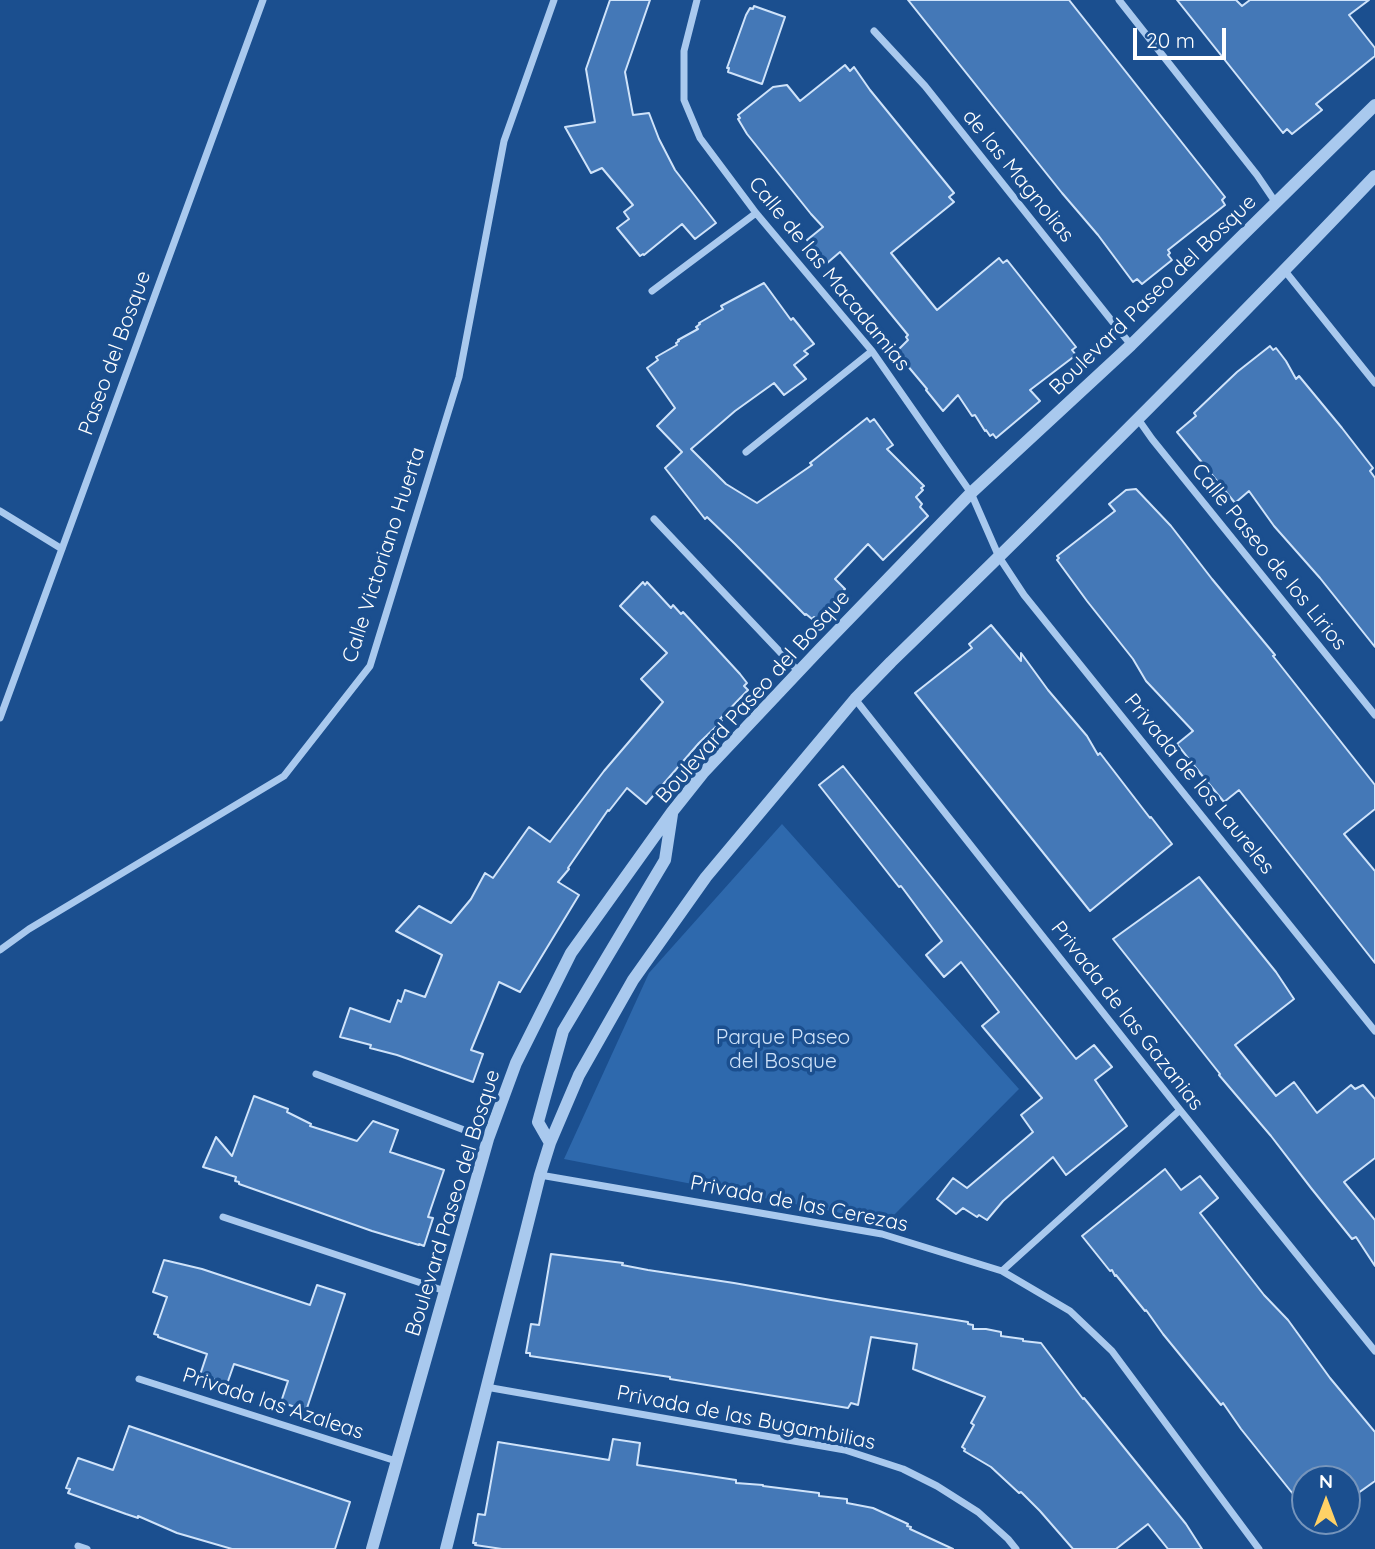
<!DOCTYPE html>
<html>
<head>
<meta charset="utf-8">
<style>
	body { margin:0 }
	#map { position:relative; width:1375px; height:1549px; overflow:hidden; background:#1b4f8f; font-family:Quicksand,sans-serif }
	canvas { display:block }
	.north { position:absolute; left:1291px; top:1465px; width:70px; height:70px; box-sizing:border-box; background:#1b4f8f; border:2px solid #7695bc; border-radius:50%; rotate:0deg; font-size:19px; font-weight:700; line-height:28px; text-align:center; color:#fff }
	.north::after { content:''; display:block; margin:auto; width:24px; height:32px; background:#ffd166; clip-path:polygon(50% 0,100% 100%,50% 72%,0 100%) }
	.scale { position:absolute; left:1133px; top:28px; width:93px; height:32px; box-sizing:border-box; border:4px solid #fff; border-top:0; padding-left:9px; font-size:21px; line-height:24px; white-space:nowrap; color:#fff; -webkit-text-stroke:5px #1b4f8f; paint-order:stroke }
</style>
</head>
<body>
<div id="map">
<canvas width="1375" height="1549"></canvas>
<div class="north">N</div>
<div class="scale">20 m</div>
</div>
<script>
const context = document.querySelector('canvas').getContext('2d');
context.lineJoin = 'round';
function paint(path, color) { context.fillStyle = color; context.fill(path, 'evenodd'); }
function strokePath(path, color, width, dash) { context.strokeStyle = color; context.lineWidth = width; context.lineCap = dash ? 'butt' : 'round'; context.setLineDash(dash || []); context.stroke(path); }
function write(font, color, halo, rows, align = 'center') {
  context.font = font + ' Quicksand,sans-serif'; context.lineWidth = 7; context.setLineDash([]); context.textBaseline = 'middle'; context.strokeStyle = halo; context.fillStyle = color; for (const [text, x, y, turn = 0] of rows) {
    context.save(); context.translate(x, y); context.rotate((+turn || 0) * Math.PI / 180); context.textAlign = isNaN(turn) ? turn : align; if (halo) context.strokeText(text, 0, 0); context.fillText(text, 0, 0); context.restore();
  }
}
paint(new Path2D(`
	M 782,824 L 1019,1089 L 887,1222 L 564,1159 L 649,973 Z`), '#2e69ad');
const building = new Path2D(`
	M 610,0 L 650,0 L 625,72 L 633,115 L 649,113 L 659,139 L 675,170 L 716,223 L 695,239 L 682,224 L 644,255 L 643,254 L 640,256 L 617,228 L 629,219 L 624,212 L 633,205 L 602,168 L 591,173 L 565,127 L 595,122 L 586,69 Z
	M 908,0 L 1069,0 L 1225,197 L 1222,200 L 1225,205 L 1168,250 L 1170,253 L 1168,255 L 1172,260 L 1142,284 L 1137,279 L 1133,282 L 1098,235 L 1062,193 Z
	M 1177,0 L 1236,0 L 1242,6 L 1250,0 L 1369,0 L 1349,15 L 1375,48 L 1375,56 L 1316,104 L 1322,110 L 1292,134 L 1287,129 L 1283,133 Z
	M 754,6 L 785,17 L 762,84 L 728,72 L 729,68 L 727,68 L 746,15 L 750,8 L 753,9 Z
	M 845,65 L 850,71 L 854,67 L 870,90 L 954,193 L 949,197 L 954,202 L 891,253 L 937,310 L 999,258 L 1003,263 L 1007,260 L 1076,347 L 1072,350 L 1076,355 L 1030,390 L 1040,401 L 996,438 L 993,434 L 990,436 L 986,430 L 985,431 L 975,415 L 972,416 L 958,395 L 943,411 L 926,390 L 927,389 L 896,352 L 908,340 L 906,337 L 908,335 L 840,252 L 826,264 L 807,240 L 823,227 L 811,214 L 747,134 L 738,119 L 740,118 L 738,115 L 773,87 L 787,85 L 800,101 Z
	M 764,283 L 791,320 L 793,318 L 814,344 L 804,351 L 808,354 L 794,365 L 806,379 L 784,395 L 774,383 L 735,411 L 691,449 L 726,484 L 757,503 L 812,465 L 810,463 L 867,418 L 870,422 L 874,419 L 893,445 L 887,449 L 924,486 L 921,488 L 923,490 L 916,497 L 922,504 L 920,507 L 928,516 L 883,560 L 868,544 L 835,579 L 845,589 L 817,620 L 814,617 L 812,619 L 806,614 L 805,615 L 735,544 L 707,517 L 705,519 L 665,468 L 682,452 L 657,426 L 675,408 L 647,368 L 658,360 L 656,357 L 677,345 L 676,343 L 679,341 L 678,340 L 698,329 L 696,327 L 700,324 L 699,323 L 723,309 L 721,306 Z
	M 1270,346 L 1273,350 L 1276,348 L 1286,361 L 1296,379 L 1299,376 L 1342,428 L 1373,468 L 1370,471 L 1375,478 L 1375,647 L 1320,578 L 1274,526 L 1249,491 L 1235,503 L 1177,432 L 1196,416 L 1194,413 L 1237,372 Z
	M 1136,489 L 1171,526 L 1212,579 L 1275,655 L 1273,656 L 1375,785 L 1375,809 L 1344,834 L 1375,871 L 1375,963 L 1239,790 L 1224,802 L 1200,773 L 1177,744 L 1193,731 L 1146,681 L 1133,659 L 1087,601 L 1057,560 L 1059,558 L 1057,556 L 1115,511 L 1109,504 L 1126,490 Z
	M 643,582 L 645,585 L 647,582 L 671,608 L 673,605 L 681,614 L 683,612 L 740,674 L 747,683 L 744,686 L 748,690 L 720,719 L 722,721 L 699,743 L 646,804 L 627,788 L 609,811 L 608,810 L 568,868 L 569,869 L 558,882 L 579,895 L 520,992 L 499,982 L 471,1050 L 483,1054 L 473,1082 L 397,1055 L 370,1048 L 371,1045 L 340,1037 L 350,1008 L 390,1022 L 398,1000 L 401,1002 L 405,990 L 425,997 L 442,955 L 396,931 L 419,906 L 451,923 L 471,899 L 485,873 L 493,878 L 529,827 L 550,842 L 604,771 L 663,702 L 641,679 L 667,653 L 620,606 Z
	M 991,625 L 1021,661 L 1021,653 L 1048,690 L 1087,736 L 1098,755 L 1100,753 L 1150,818 L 1151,817 L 1172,844 L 1090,911 L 915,693 L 972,648 L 969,644 Z
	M 843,766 L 1076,1059 L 1094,1045 L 1112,1067 L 1095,1080 L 1127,1126 L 1066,1175 L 1053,1157 L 1003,1201 L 987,1220 L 979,1215 L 977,1217 L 963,1208 L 956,1214 L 937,1199 L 953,1178 L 967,1188 L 1033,1132 L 1021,1115 L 1042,1098 L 982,1026 L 999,1012 L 961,962 L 944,977 L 926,955 L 942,941 L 901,886 L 899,887 L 819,785 Z
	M 1199,877 L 1276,972 L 1294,999 L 1235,1045 L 1276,1096 L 1294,1082 L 1317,1113 L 1351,1085 L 1355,1089 L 1363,1085 L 1375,1099 L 1375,1158 L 1344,1182 L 1375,1220 L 1375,1266 L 1356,1237 L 1352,1239 L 1311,1188 L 1271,1136 L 1219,1075 L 1220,1074 L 1113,939 Z
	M 254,1096 L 288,1109 L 287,1112 L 311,1124 L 310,1126 L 357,1141 L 373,1121 L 398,1130 L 390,1152 L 444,1170 L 428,1217 L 433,1218 L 424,1246 L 419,1244 L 419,1245 L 372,1231 L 239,1184 L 239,1182 L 235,1181 L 236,1177 L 203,1167 L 216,1137 L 232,1156 Z
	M 1165,1169 L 1181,1190 L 1200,1176 L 1218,1198 L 1200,1213 L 1264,1295 L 1288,1320 L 1330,1378 L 1375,1432 L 1375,1481 L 1347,1501 L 1347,1479 L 1305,1479 L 1305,1509 L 1241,1429 L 1223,1403 L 1221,1405 L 1163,1334 L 1146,1310 L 1145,1311 L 1116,1275 L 1115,1276 L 1112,1270 L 1110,1271 L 1082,1236 Z
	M 551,1254 L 623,1263 L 622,1265 L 648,1270 L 734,1283 L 831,1300 L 968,1322 L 968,1324 L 973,1325 L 973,1329 L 986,1329 L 1001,1332 L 1001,1336 L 1023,1339 L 1023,1341 L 1041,1343 L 1083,1399 L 1084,1398 L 1186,1524 L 1202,1549 L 1168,1549 L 1148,1524 L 1116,1549 L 1073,1549 L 1040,1511 L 1021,1492 L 1019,1493 L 991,1467 L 964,1451 L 965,1449 L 962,1447 L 974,1425 L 971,1423 L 985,1397 L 913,1369 L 917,1344 L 871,1337 L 858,1405 L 851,1403 L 848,1408 L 670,1379 L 670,1377 L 530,1356 L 530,1353 L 526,1353 L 531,1324 L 539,1325 Z
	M 164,1260 L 202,1269 L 310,1305 L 317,1285 L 345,1294 L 306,1411 L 281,1402 L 288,1381 L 234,1364 L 227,1384 L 200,1375 L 207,1354 L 158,1337 L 158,1335 L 154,1334 L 167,1297 L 153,1292 Z
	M 129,1426 L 350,1502 L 335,1549 L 232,1549 L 177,1533 L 138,1516 L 138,1518 L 126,1514 L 68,1493 L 70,1489 L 66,1488 L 78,1458 L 113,1470 Z
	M 613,1439 L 640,1443 L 637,1465 L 736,1480 L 736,1483 L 763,1485 L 763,1486 L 819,1493 L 819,1496 L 847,1499 L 847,1503 L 873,1508 L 908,1524 L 907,1526 L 911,1527 L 910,1529 L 953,1549 L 502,1549 L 475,1545 L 476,1543 L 473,1543 L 478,1514 L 485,1515 L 498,1442 L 609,1460 Z`);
paint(building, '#4478b7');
strokePath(building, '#cfe3fa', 2);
strokePath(new Path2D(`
	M 697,0 L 684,51 L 684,100 L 700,138 L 756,213 L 872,351 L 971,493 L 999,557 L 1024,595 L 1375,1031
	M 1119,0 L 1257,175 L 1276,203
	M 874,31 L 925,86 L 1131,345
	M 1285,271 L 1375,383
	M 652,291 L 756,213
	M 1138,419 L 1152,439 L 1375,715
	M 746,452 L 872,351
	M 0,511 L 62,549
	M 654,519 L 798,671
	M 855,699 L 1180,1110 L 1375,1351
	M 0,718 L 263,0
	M 0,950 L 29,929 L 284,776 L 370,666 L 459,377 L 504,141 L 554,0
	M 316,1074 L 488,1139
	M 540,1175 L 882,1234 L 1002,1271 L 1070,1311 L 1112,1351 L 1259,1549
	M 223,1217 L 445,1291
	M 1002,1271 L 1180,1110
	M 139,1379 L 396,1461
	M 486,1387 L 845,1450 L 903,1469 L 937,1486 L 978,1512 L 1008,1539 L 1016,1549
	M 78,1546 L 87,1549`), '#a9c9ee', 7);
strokePath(new Path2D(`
	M 550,1143 L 538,1122 L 563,1031 L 665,860 L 672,814
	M 372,1549 L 488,1139 L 516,1063 L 571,953 L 672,812 L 703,773 L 819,650 L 971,493 L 1131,345 L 1375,105
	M 446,1549 L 540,1175 L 550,1143 L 579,1075 L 633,980 L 706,877 L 855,699 L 891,662 C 1055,503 1217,342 1375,176`), '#a9c9ee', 12);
write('21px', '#fff', '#1b4f8f', [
	["de las Magnolias",1018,176,51],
	["Calle de las Macadamias",829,274,51],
	["Boulevard Paseo del Bosque",1153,295,-44],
	["Paseo del Bosque",115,353,-70],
	["Calle Victoriano Huerta",384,555,-72],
	["Calle Paseo de los Lirios",1269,557,51],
	["Boulevard Paseo del Bosque",753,697,-48],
	["Privada de los Laureles",1199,784,51],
	["Privada de las Gazanias",1127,1016,52],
	["Boulevard Paseo del Bosque",453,1203,-73],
	["Privada de las Cerezas",799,1204,11],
	["Privada las Azaleas",273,1404,18],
	["Privada de las Bugambilias",746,1418,11]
]);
write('21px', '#cfe3fa', '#1b4f8f', [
	["Parque Paseo",783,1038],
	["del Bosque",783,1062]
]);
</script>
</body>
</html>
